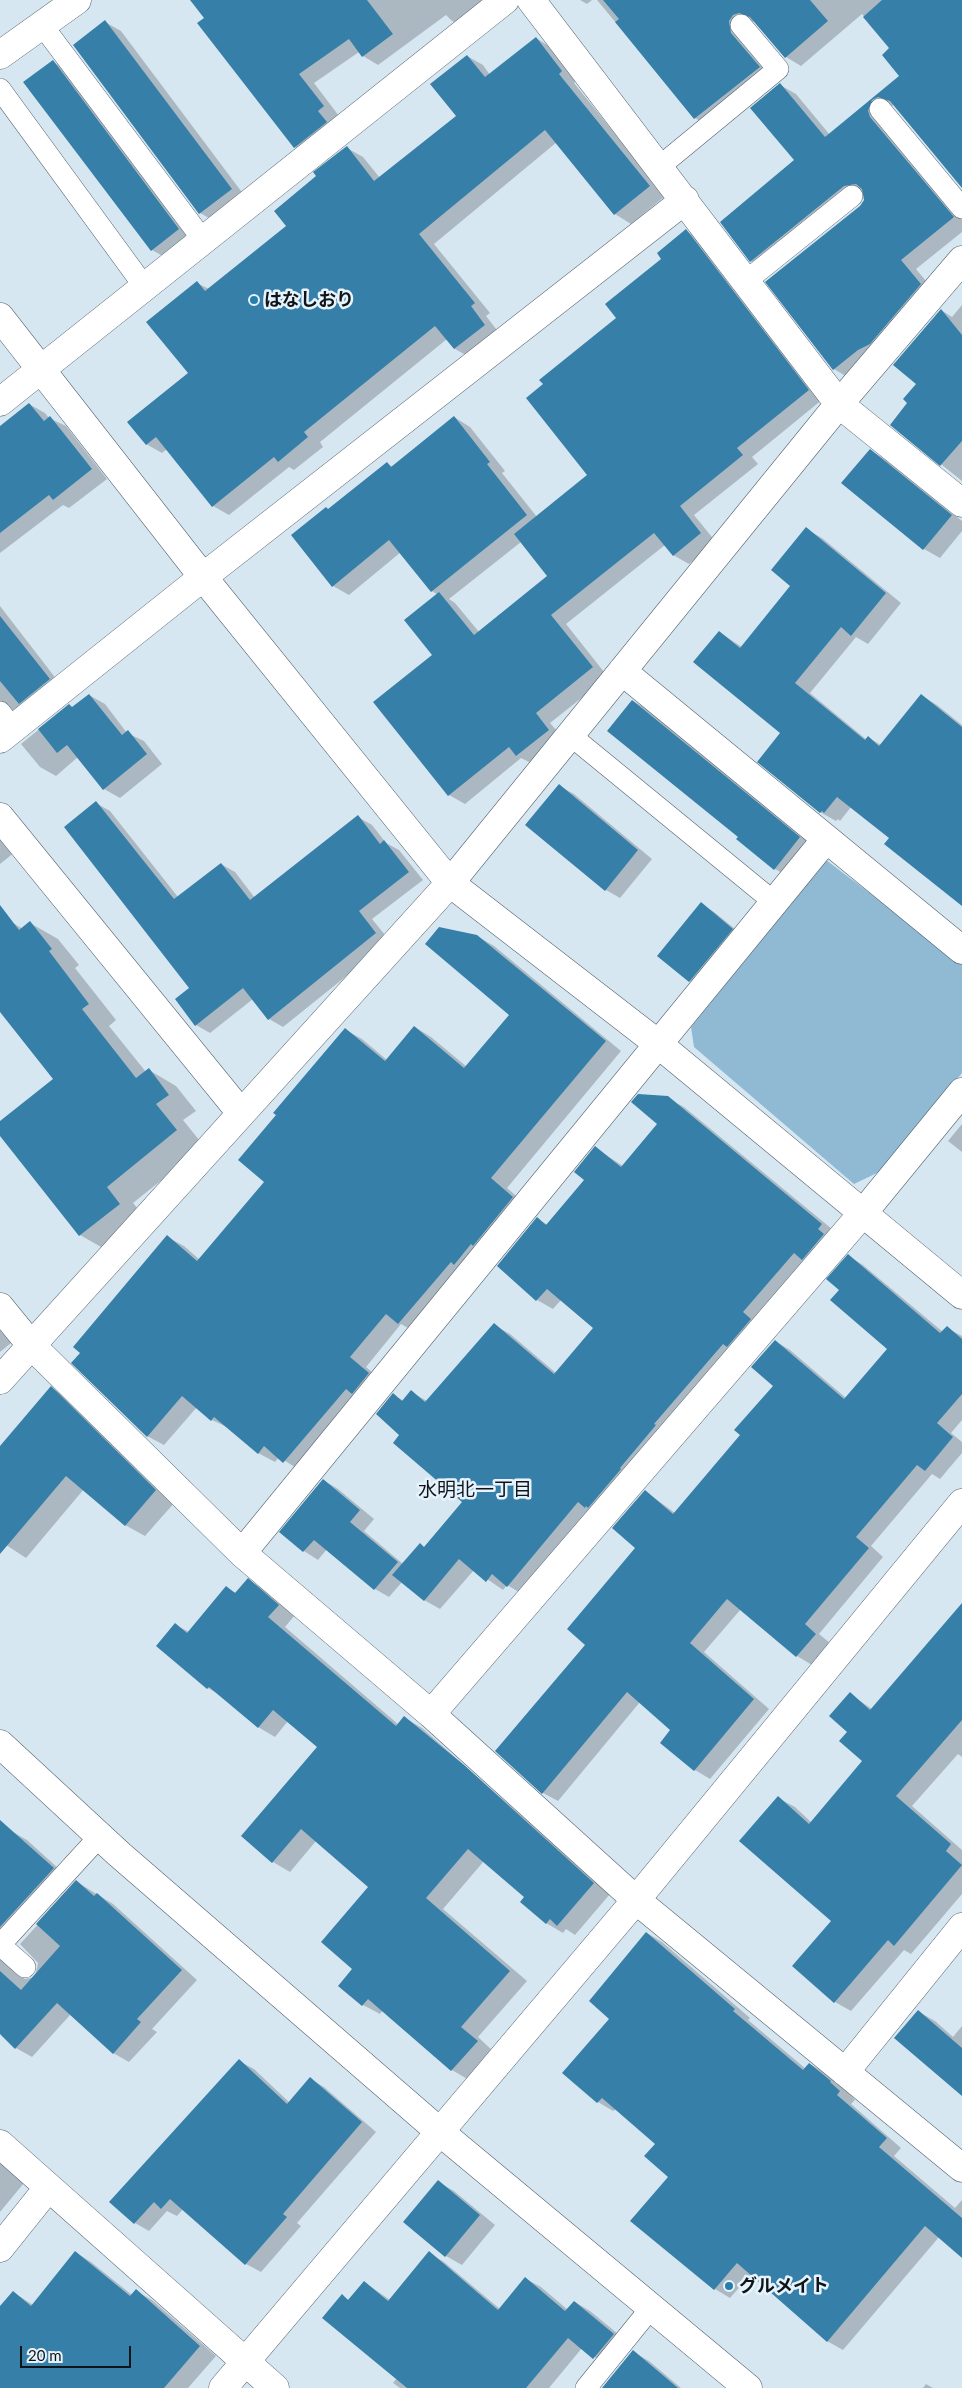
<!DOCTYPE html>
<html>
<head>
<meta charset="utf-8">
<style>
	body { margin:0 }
	#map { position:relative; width:962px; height:2388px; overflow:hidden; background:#d6e7f2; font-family:Lato,sans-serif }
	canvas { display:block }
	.scale { position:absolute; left:20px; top:2346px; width:111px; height:22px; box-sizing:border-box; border:2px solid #0e1417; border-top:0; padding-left:6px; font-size:15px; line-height:18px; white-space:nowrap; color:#0e1417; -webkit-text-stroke:4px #e6f3fd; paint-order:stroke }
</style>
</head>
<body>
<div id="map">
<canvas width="962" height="2388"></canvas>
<div class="scale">20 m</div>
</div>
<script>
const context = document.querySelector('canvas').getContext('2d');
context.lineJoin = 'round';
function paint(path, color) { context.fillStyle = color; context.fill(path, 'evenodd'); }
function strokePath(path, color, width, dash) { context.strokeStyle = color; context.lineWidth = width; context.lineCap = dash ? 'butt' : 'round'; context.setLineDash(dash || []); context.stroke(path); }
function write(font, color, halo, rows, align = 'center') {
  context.font = font + ' Lato,"Noto Sans JP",sans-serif'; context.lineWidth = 5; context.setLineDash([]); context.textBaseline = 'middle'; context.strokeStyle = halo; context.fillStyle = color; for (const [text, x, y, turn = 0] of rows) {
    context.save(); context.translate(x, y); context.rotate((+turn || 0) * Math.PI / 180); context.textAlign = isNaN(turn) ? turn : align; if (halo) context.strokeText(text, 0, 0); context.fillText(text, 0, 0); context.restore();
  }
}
paint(new Path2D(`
	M 826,860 L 962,963 L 962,1073 L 881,1171 L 854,1184 L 694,1047 L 691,1027 Z`), '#90b9d3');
paint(new Path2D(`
	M 192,0 L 503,0 L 466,30 L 451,20 L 446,15 L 378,65 L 363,56 L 359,52 L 314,83 L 339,116 L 311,156 L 295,147 Z
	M 580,0 L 592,0 L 587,4 Z
	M 597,0 L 955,0 L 962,11 L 962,187 L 894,105 L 887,108 L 886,127 L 962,219 L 962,232 L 916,269 L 936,293 L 849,378 L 834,369 L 767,282 L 861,207 L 865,200 L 864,194 L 860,194 L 766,270 L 751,261 L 795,160 L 780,85 L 796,94 L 830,135 L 901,76 L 891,48 L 862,14 L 801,66 L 786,57 L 754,21 L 745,29 L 775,77 L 710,127 L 695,118 Z
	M 105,22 L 121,31 L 247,199 L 216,222 L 200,213 Z
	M 536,38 L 552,48 L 578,80 L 574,83 L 665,196 L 631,224 L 615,214 L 557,142 L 434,244 L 490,313 L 486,316 L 500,334 L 471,358 L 455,349 L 447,339 L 320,442 L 323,447 L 294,470 L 289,467 L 229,515 L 213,506 L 167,449 L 162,453 L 146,444 L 190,373 L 197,283 L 209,289 L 288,226 L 318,177 L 347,148 L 363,157 L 380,178 L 457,116 L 467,56 L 483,65 L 490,75 Z
	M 53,62 L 69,71 L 194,239 L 168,259 L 152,250 Z
	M 686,231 L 702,240 L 823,399 L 752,457 L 758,464 L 694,515 L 716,542 L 689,564 L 673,555 L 665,545 L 566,624 L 608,677 L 550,723 L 564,739 L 533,764 L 521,758 L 465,804 L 449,795 L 434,655 L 438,595 L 432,591 L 401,552 L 349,595 L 333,586 L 329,510 L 388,464 L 393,467 L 454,417 L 470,427 L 505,471 L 502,473 L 537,517 L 589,475 L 617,318 ZM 521,542 L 549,576 L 479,632 L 455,603 L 449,599 Z
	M 962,305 L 962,481 L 891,424 L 909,403 L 917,384 L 941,310 L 952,317 Z
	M 29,404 L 45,413 L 49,418 L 66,426 L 107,479 L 69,508 L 63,505 L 0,553 L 0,427 Z
	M 870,450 L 886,460 L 962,521 L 962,531 L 940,558 L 924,549 Z
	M 806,529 L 822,538 L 901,603 L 868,644 L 856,637 L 810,693 L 867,740 L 869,738 L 881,745 L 922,696 L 937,705 L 962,725 L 962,905 L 891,838 L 851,807 L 840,821 L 838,819 L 836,821 L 820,812 L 782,733 L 719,632 L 742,647 L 792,586 Z
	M 0,606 L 64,689 L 17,709 L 8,711 L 0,724 Z
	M 89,695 L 105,704 L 127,733 L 144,741 L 162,764 L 120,798 L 104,789 L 78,757 L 56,776 L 40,767 L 21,744 L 69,705 L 73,708 Z
	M 633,701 L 649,710 L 815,847 L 791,878 L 775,869 L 740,837 Z
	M 559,786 L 574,794 L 652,859 L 620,898 L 606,890 Z
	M 96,803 L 110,811 L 178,897 L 221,864 L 235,872 L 255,898 L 358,817 L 372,825 L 386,843 L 399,850 L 423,880 L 372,919 L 390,941 L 283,1027 L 269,1019 L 253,999 L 210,1033 L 196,1025 L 191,988 Z
	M 0,832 L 15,852 L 0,864 Z
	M 701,904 L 714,912 L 745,937 L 703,989 L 690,981 Z
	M 13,923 L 23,929 L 30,923 L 58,939 L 79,965 L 75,968 L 116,1020 L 109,1026 L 146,1072 L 149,1070 L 176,1086 L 196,1111 L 183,1120 L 204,1146 L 133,1203 L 147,1220 L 108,1251 L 80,1235 L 0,1134 L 0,1122 L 55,1079 L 0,1010 L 0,933 Z
	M 477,936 L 494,946 L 621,1051 L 507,1188 L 529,1207 L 415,1332 L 401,1324 L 366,1367 L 385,1383 L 301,1471 L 279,1457 L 275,1462 L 258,1453 L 229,1428 L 212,1420 L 197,1407 L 164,1445 L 147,1436 L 167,1237 L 184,1246 L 200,1260 L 266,1182 L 346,1030 L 362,1039 L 387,1060 L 415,1027 L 431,1037 L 467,1067 L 511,1015 Z
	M 667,1098 L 684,1107 L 838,1234 L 524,1595 L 507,1585 L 503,1590 L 474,1570 L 440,1609 L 424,1600 L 402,1582 L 389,1597 L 375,1589 L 327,1549 L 318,1560 L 304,1551 L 281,1532 L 323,1480 L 338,1489 L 374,1519 L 364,1531 L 403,1564 L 420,1545 L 425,1548 L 464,1502 L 401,1435 L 393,1395 L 404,1401 L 411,1392 L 427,1401 L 494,1325 L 510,1334 L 556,1373 L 595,1327 L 561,1300 L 553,1309 L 537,1300 L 498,1266 L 537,1219 L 548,1225 L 586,1180 L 595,1148 L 623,1166 L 658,1124 Z
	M 962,1124 L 962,1152 L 948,1141 Z
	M 848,1256 L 863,1265 L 943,1332 L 947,1328 L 962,1336 L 962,1420 L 951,1433 L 962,1442 L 962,1453 L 940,1479 L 932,1474 L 871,1546 L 883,1557 L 819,1634 L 830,1643 L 812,1665 L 797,1656 L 741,1609 L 704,1652 L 769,1709 L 710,1779 L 695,1770 L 672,1730 L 640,1702 L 558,1801 L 543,1793 L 586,1645 L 637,1548 L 645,1491 L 675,1513 L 741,1435 L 774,1386 L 775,1341 L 790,1350 L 846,1398 L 889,1349 L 841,1290 Z
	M 0,1320 L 16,1339 L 0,1352 Z
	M 51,1388 L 71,1399 L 175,1502 L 145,1536 L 125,1525 L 84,1489 L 26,1558 L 0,1541 L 0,1448 Z
	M 248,1580 L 265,1590 L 295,1615 L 285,1627 L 399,1725 L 405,1718 L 422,1728 L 610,1894 L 575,1935 L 566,1929 L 563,1933 L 546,1923 L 526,1897 L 484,1861 L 443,1909 L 527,1981 L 478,2037 L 494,2052 L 469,2080 L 452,2070 L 383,2010 L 380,2014 L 363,2005 L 354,1969 L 370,1887 L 316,1841 L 290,1872 L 273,1862 L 242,1836 L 318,1746 L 288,1721 L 275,1737 L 258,1727 L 223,1697 L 208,1688 L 176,1625 L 189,1632 L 226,1588 L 236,1593 Z
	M 962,1605 L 962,1757 L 958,1754 L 912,1806 L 962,1850 L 962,1894 L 911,1954 L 904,1950 L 851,2011 L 835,2002 L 833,1921 L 778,1798 L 795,1807 L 812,1823 L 864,1761 L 849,1732 L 850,1694 L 872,1709 Z
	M 11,1831 L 27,1840 L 69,1878 L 4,1951 L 8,1965 L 25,1979 L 35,1977 L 38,1963 L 20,1944 L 77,1882 L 113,1904 L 197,1980 L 152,2029 L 157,2032 L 129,2062 L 113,2053 L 71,2014 L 32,2057 L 16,2048 L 0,2033 L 0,1843 Z
	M 647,1933 L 662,1942 L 750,2018 L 748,2020 L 806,2069 L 810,2064 L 825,2073 L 846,2090 L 855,2100 L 851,2104 L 901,2148 L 894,2156 L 955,2208 L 962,2200 L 962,2257 L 939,2237 L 843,2350 L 827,2341 L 751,2274 L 730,2298 L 715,2289 L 632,2221 L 670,2177 L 657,2144 L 616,2109 L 613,2111 L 598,2102 L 564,2073 L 611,2018 Z
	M 919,2012 L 935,2021 L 953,2037 L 962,2026 L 962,2094 Z
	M 239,2061 L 254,2069 L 290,2103 L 310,2079 L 324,2087 L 376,2132 L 297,2223 L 301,2226 L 261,2272 L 246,2264 L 183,2209 L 177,2216 L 167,2211 L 149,2231 L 135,2223 Z
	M 0,2163 L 24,2183 L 0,2212 Z
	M 438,2182 L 454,2191 L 495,2225 L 462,2265 L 446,2256 L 405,2221 Z
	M 75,2252 L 91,2262 L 132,2295 L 136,2291 L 152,2300 L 216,2356 L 188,2388 L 0,2388 L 0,2308 L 13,2292 L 33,2305 Z
	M 429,2253 L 444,2262 L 500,2309 L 526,2279 L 541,2287 L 568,2310 L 575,2302 L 590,2311 L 629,2343 L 609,2367 L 582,2348 L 549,2388 L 400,2388 L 393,2383 L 397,2378 L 342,2296 L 349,2300 L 364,2282 L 390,2300 Z
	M 633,2352 L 649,2361 L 681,2388 L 611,2388 Z
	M 926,2384 L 933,2388 L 923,2388 Z`), '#0003');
paint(new Path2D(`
	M 190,0 L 367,0 L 393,34 L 362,57 L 349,39 L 299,74 L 324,106 L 318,111 L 327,122 L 294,148 L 197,23 L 204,18 Z
	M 603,0 L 810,0 L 828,21 L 785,58 L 750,17 L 739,13 L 733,15 L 729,21 L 731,33 L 760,67 L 694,119 L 615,22 L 619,19 Z
	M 882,0 L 962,0 L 962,188 L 890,101 L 878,97 L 872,100 L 868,111 L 870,117 L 954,217 L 901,260 L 921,284 L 870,344 L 858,350 L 833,370 L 765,282 L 860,206 L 864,200 L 862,189 L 856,184 L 844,186 L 750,262 L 720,222 L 794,160 L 750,108 L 780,83 L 825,137 L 899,76 L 882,55 L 889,48 L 863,17 Z
	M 105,20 L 232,189 L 199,214 L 73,45 Z
	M 536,37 L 562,71 L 559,74 L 650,186 L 614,215 L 545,130 L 419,234 L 475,303 L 471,306 L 485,325 L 454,349 L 435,326 L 304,432 L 308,437 L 278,462 L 274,457 L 212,507 L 156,437 L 146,445 L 127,422 L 188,373 L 146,322 L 197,281 L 205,291 L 286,226 L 274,211 L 316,176 L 313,172 L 347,146 L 374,181 L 456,116 L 430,84 L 467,55 L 485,77 Z
	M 53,60 L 179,229 L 151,251 L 23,82 Z
	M 686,229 L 809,390 L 737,448 L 743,455 L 680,506 L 701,533 L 673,556 L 654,533 L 551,615 L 593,667 L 536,713 L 549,730 L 516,756 L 509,747 L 448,796 L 373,702 L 432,655 L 404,620 L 439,592 L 474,635 L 547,576 L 514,534 L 587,475 L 526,398 L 543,384 L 539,380 L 616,318 L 605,304 L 661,259 L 657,253 Z
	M 941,309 L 962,335 L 962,441 L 940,466 L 890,425 L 907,403 L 903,399 L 916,384 L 893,365 Z
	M 29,403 L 44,421 L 50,416 L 92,469 L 53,500 L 49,495 L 0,533 L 0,426 Z
	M 454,416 L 490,462 L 487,464 L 527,515 L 431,592 L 389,540 L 332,587 L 291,535 L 326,507 L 328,509 L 387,462 L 391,467 Z
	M 870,449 L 952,515 L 923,550 L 841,483 Z
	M 806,527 L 886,593 L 851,636 L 841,627 L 795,683 L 865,740 L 868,736 L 879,746 L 921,694 L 962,727 L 962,906 L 884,844 L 889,838 L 837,797 L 824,813 L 822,811 L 820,813 L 757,762 L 780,733 L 693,662 L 719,631 L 740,648 L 790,586 L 771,570 Z
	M 0,616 L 50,679 L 19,704 L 0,681 Z
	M 89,694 L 122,735 L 128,730 L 147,754 L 103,790 L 67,745 L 57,753 L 38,729 L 69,704 L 72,707 Z
	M 632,700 L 800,837 L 774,870 L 736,839 L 738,837 L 607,731 Z
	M 559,784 L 638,850 L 605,891 L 525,825 Z
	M 96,801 L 174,899 L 221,863 L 250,900 L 358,815 L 380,844 L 384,840 L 409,872 L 359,911 L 376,933 L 268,1020 L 243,988 L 195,1026 L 175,999 L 189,988 L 64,827 Z
	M 701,902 L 733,929 L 689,982 L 657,956 Z
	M 0,905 L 19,930 L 30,921 L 52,949 L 49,951 L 89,1004 L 82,1009 L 136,1078 L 149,1068 L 169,1095 L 156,1104 L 177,1130 L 107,1187 L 120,1204 L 79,1236 L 0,1136 L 0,1121 L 53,1079 L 0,1012 Z
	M 439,927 L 477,935 L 606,1041 L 491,1178 L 513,1197 L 473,1246 L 471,1244 L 454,1265 L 451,1262 L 398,1324 L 386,1314 L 350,1357 L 369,1373 L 352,1394 L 346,1389 L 283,1463 L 264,1446 L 258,1454 L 214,1417 L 211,1421 L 182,1396 L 147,1437 L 71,1363 L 80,1353 L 73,1347 L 167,1235 L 197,1261 L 264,1182 L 238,1160 L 276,1115 L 273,1113 L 345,1028 L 385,1061 L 414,1026 L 464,1068 L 509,1015 L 425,944 Z
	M 638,1094 L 668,1096 L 822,1224 L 818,1229 L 824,1234 L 802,1260 L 794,1253 L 743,1312 L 751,1319 L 727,1347 L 723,1344 L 654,1424 L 656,1425 L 620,1468 L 621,1469 L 588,1508 L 586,1506 L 585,1508 L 578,1502 L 507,1587 L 492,1574 L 486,1582 L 459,1559 L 424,1601 L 392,1575 L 420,1543 L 424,1547 L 462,1502 L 393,1443 L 399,1435 L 376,1414 L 393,1393 L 402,1401 L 411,1390 L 425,1402 L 494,1323 L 554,1374 L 593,1328 L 547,1289 L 536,1301 L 497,1266 L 537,1217 L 546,1225 L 584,1180 L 574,1172 L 595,1146 L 621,1167 L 657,1124 L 631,1102 Z
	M 848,1254 L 940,1333 L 947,1326 L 962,1339 L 962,1394 L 937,1423 L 953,1437 L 925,1471 L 917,1465 L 856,1537 L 869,1548 L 805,1624 L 816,1634 L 796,1657 L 727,1599 L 690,1643 L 754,1699 L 694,1771 L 660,1743 L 670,1730 L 627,1692 L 542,1794 L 495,1751 L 585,1645 L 567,1629 L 635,1548 L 612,1528 L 645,1490 L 673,1514 L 740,1435 L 734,1430 L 773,1386 L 751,1367 L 775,1340 L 844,1399 L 887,1349 L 830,1300 L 839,1290 L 826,1279 Z
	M 51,1386 L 156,1490 L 125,1526 L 66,1476 L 0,1554 L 0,1446 Z
	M 323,1479 L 360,1510 L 350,1522 L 398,1562 L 374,1590 L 314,1540 L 303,1552 L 279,1532 Z
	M 248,1578 L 279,1605 L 268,1617 L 396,1726 L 404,1716 L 464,1765 L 594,1883 L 557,1926 L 550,1919 L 546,1924 L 520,1902 L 524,1897 L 468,1849 L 426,1898 L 510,1971 L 461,2027 L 478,2041 L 451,2071 L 368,1999 L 362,2006 L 338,1986 L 352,1969 L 321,1942 L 368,1887 L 301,1829 L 272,1863 L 241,1836 L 317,1747 L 273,1710 L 258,1728 L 209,1687 L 207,1689 L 156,1646 L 175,1623 L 187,1633 L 226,1586 L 235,1593 Z
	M 962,1603 L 962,1720 L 896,1796 L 951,1844 L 946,1851 L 962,1865 L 894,1946 L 888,1940 L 834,2003 L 792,1966 L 831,1921 L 739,1841 L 778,1796 L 809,1824 L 862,1761 L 839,1741 L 847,1732 L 829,1716 L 850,1692 L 870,1710 Z
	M 0,1820 L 54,1868 L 0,1927 Z
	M 76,1880 L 94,1896 L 97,1893 L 182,1970 L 137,2019 L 141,2022 L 113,2054 L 57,2003 L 15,2049 L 0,2034 L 0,1971 L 21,1990 L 60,1946 L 36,1924 Z
	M 646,1932 L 735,2009 L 733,2011 L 803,2070 L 809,2063 L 831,2081 L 830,2082 L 840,2091 L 837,2095 L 887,2138 L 879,2147 L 962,2218 L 962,2258 L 925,2226 L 827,2342 L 737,2263 L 714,2290 L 630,2221 L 668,2177 L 644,2156 L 655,2144 L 602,2098 L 597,2103 L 562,2073 L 609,2019 L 589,2001 Z
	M 918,2010 L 962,2048 L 962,2096 L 894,2038 Z
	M 239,2059 L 287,2104 L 310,2077 L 362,2122 L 283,2214 L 287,2217 L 245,2265 L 170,2199 L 161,2209 L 154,2202 L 134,2224 L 109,2202 Z
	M 438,2180 L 480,2215 L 445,2257 L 403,2222 Z
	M 75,2251 L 130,2296 L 136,2289 L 200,2346 L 164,2388 L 0,2388 L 0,2306 L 13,2291 L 31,2306 Z
	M 429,2251 L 498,2310 L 525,2277 L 565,2311 L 574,2301 L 614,2334 L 593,2359 L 568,2338 L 526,2388 L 407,2388 L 322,2318 L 342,2294 L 348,2300 L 364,2281 L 388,2301 Z
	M 633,2350 L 678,2388 L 602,2388 Z`), '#367fa8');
const lane = new Path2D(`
	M 42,25 L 203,240
	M 0,89 L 144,286
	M 880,109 L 962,208
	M 659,167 L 778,69 L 741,25
	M 746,281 L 852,196
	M 0,712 L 13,729
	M 570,735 L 774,902
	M 25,1967 L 0,1945 L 100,1836
	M 586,2388 L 651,2308`);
const street = new Path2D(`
	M 531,0 L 839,404 L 962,503
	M 0,55 L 77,0
	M 0,317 L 203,577 L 450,883 L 657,1043 L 962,1295
	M 0,402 L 505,0
	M 622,671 L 962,950
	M 0,739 L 203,577 L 685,200
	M 0,817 L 241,1113
	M 0,1307 L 31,1345 L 242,1553 L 431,1714 L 636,1900 L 962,2168
	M 0,1380 L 450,883 L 839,404 L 962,260
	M 242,1553 L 826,839
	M 431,1714 L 863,1213 L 962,1092
	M 845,2072 L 962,1927
	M 0,2144 L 275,2388
	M 0,2248 L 48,2188
	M 223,2388 L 636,1900 L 962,1503`);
const secondary = new Path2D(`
	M 0,1744 L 119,1854 L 440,2132 L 748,2388`);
strokePath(lane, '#55636d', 22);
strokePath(street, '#55636d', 29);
strokePath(secondary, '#55636d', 29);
strokePath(lane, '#fff', 21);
strokePath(street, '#fff', 28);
strokePath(secondary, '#fff', 28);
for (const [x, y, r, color] of [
	[254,300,5,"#267ead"],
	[729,2286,5,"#267ead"]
]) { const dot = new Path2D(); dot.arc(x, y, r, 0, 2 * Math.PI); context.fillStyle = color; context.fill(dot); strokePath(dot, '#e6f3fd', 2); }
write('bold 18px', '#0e1417', '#e6f3fd', [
	["はなしおり",264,300],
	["グルメイト",739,2286]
], 'left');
write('19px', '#0e1417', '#e6f3fd', [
	["水明北一丁目",475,1490]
]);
</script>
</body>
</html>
